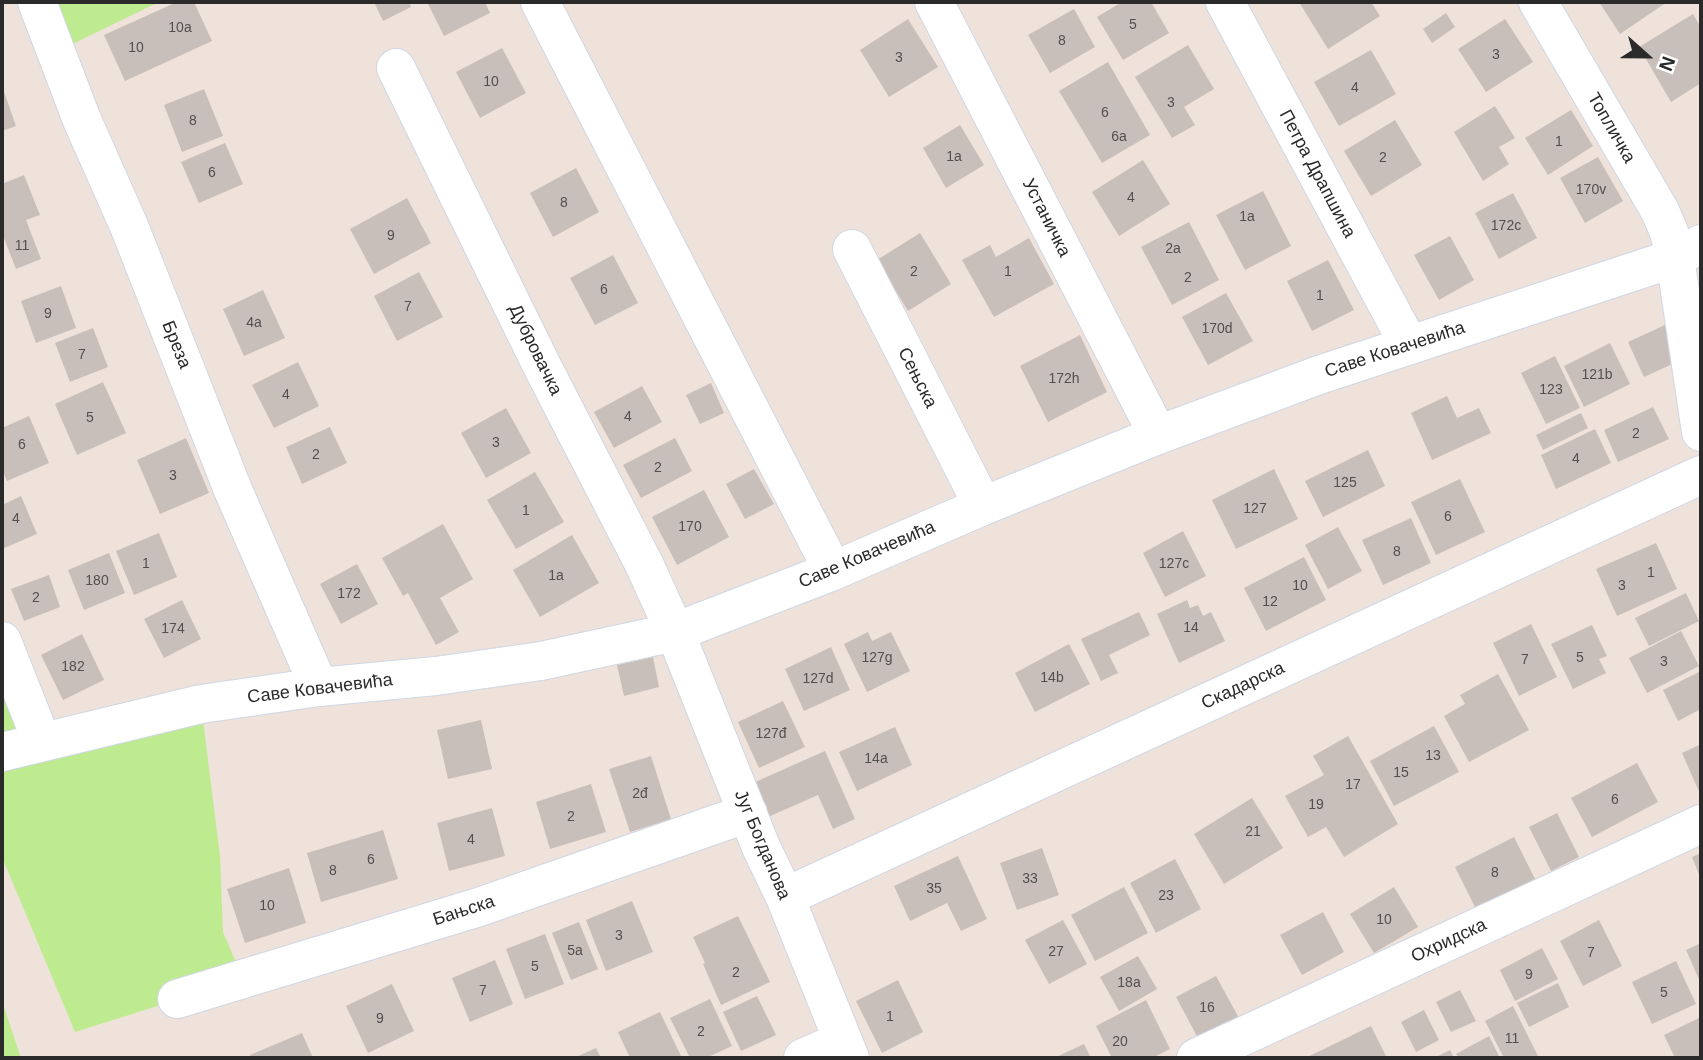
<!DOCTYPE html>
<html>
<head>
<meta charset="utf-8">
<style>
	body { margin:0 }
	#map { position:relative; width:1703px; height:1060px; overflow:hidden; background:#eee2da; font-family:Arial,sans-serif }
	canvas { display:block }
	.frame { position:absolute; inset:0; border:4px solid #2a2a2a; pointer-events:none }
	.north { position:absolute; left:1612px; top:21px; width:70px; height:70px; -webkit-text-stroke:5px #fff; paint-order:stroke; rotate:111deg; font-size:19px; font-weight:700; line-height:28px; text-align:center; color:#2a2a2a }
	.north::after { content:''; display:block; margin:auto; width:24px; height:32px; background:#2a2a2a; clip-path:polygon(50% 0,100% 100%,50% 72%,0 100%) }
</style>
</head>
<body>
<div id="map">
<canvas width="1703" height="1060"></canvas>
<div class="frame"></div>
<div class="north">N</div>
</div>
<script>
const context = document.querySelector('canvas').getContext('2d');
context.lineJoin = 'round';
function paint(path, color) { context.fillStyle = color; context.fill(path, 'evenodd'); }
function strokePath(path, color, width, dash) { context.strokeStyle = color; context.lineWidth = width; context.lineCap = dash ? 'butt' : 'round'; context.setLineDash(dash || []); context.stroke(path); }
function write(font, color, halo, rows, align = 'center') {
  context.font = font + ' Arial,sans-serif'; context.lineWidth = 5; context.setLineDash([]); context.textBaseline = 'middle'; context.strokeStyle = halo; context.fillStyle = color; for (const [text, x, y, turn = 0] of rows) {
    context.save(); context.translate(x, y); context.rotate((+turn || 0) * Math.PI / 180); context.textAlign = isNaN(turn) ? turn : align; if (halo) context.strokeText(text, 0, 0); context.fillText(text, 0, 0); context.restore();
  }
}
paint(new Path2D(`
	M 38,2 L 159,2 L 56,52 Z
	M 2,641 L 42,742 L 201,704 L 220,856 L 223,932 L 243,979 L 75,1032 L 2,857 Z
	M 2,1001 L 21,1058 L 2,1058 Z`), '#bfeb90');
paint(new Path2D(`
	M 177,2 L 194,2 L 212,41 L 125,81 L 104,35 Z
	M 374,2 L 409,2 L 411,7 L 383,21 Z
	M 427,2 L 485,2 L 490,13 L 444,36 Z
	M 1122,2 L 1151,2 L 1169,33 L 1123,60 L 1097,17 Z
	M 1299,2 L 1371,2 L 1380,16 L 1328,49 Z
	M 1599,2 L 1667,2 L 1620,34 Z
	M 1074,9 L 1095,47 L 1050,73 L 1028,35 Z
	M 1446,13 L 1455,27 L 1432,43 L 1423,29 Z
	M 1693,14 L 1701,28 L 1701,83 L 1671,102 L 1639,47 Z
	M 908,19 L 938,67 L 889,97 L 860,50 Z
	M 1505,19 L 1533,62 L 1486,92 L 1458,49 Z
	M 1188,45 L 1214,89 L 1184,107 L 1195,125 L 1172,138 L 1135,77 Z
	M 502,48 L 526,93 L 480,118 L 456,72 Z
	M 1371,50 L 1396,94 L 1339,126 L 1314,82 Z
	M 1108,62 L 1150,135 L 1102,163 L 1059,91 Z
	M 2,86 L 16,126 L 2,131 Z
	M 204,89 L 223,136 L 182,152 L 164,105 Z
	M 1495,106 L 1515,138 L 1499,147 L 1509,164 L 1483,181 L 1454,132 Z
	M 1571,110 L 1593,146 L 1548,175 L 1525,138 Z
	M 1395,120 L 1422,165 L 1371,196 L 1344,151 Z
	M 960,125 L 984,165 L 946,188 L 923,148 Z
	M 225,143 L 243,184 L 199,203 L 181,162 Z
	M 1598,157 L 1623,201 L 1585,223 L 1560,178 Z
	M 1143,160 L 1170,204 L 1119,236 L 1092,192 Z
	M 576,168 L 599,212 L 553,237 L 530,193 Z
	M 24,175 L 40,215 L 26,220 L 41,259 L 16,269 L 2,233 L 2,184 Z
	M 1263,191 L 1291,246 L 1245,270 L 1216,215 Z
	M 1513,193 L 1537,238 L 1499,259 L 1475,213 Z
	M 407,198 L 431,243 L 374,274 L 350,229 Z
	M 1189,222 L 1219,280 L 1172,305 L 1141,247 Z
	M 920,233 L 951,284 L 908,311 L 877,260 Z
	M 1450,236 L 1474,280 L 1439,300 L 1414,255 Z
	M 1029,238 L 1054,284 L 994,317 L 962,260 L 990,245 L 996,257 Z
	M 613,255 L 638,303 L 595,325 L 570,278 Z
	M 1328,260 L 1354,310 L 1312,331 L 1287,281 Z
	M 419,272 L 443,317 L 397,341 L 374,296 Z
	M 61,286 L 76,328 L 36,343 L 21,301 Z
	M 263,290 L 285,338 L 244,356 L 223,309 Z
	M 1226,293 L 1253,341 L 1208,365 L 1182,317 Z
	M 1665,325 L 1681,360 L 1644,377 L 1628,342 Z
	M 93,328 L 108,367 L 70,382 L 55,343 Z
	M 1080,335 L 1107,392 L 1048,422 L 1020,366 Z
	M 1610,343 L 1630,384 L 1584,407 L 1564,366 Z
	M 1555,356 L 1580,408 L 1546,424 L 1521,373 Z
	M 298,362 L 319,406 L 274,428 L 252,385 Z
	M 103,382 L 126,433 L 77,455 L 55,404 Z
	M 711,383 L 724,413 L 700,424 L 686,395 Z
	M 642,386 L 662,422 L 614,448 L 594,412 Z
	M 1447,396 L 1457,418 L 1479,408 L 1491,433 L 1432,460 L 1411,413 Z
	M 1653,407 L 1669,439 L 1618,462 L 1604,430 Z
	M 506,408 L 531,453 L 486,478 L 461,433 Z
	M 1581,413 L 1588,428 L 1543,450 L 1536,435 Z
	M 29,416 L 49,463 L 7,481 L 2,469 L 2,428 Z
	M 330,427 L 347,463 L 302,484 L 286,447 Z
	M 1595,429 L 1611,463 L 1556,489 L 1541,455 Z
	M 186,438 L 209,493 L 160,514 L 137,460 Z
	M 675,438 L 692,471 L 641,498 L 623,465 Z
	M 1368,450 L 1385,486 L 1323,517 L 1305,481 Z
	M 754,469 L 774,504 L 745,519 L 726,484 Z
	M 1274,469 L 1298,519 L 1236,549 L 1212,500 Z
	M 535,472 L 564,522 L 516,549 L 487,500 Z
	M 1460,479 L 1485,532 L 1436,555 L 1411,502 Z
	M 704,490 L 729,537 L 677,565 L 652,517 Z
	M 21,496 L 37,534 L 2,549 L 2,505 Z
	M 1411,518 L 1431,563 L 1383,585 L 1362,540 Z
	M 443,524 L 473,579 L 440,598 L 459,632 L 436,645 L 408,593 L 403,596 L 382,558 Z
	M 1338,527 L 1362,571 L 1328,589 L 1305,545 Z
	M 1183,531 L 1206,576 L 1165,597 L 1143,553 Z
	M 159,533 L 177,577 L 134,595 L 116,551 Z
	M 572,535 L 599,583 L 540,617 L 513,570 Z
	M 1656,543 L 1677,589 L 1617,616 L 1596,569 Z
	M 109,553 L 125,593 L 84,610 L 68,570 Z
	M 1304,557 L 1326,600 L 1266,631 L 1244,588 Z
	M 357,564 L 378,604 L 341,624 L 320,584 Z
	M 49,575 L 60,607 L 24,621 L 11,589 Z
	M 1686,593 L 1699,621 L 1649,646 L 1635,618 Z
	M 182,600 L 201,639 L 164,658 L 144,619 Z
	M 1187,600 L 1190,608 L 1198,605 L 1203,616 L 1211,612 L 1225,641 L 1179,663 L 1157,614 Z
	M 1139,612 L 1150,635 L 1109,655 L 1118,673 L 1101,681 L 1081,639 Z
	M 1531,624 L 1557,677 L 1519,696 L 1493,643 Z
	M 1592,625 L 1607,656 L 1599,659 L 1606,673 L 1573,689 L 1551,644 Z
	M 1681,631 L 1699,666 L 1647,693 L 1629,658 Z
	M 868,632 L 872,641 L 891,632 L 910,671 L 867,692 L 844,644 Z
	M 82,634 L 104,680 L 63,700 L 41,655 Z
	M 1069,644 L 1090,684 L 1035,712 L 1015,673 Z
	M 831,647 L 850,690 L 804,711 L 785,669 Z
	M 653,657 L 659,687 L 624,696 L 617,665 Z
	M 1701,671 L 1701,709 L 1678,721 L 1663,690 Z
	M 1498,674 L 1529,730 L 1469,762 L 1444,716 L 1465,704 L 1460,695 Z
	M 783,701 L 805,747 L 759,768 L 738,722 Z
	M 481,720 L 492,769 L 448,779 L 437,730 Z
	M 1434,726 L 1459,772 L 1394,806 L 1370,761 Z
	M 895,727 L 912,765 L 857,791 L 839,752 Z
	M 1348,736 L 1398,824 L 1344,857 L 1326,827 L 1308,837 L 1285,796 L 1324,775 L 1313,756 Z
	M 1701,744 L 1701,796 L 1682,753 Z
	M 825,751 L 855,819 L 833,829 L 818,795 L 768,817 L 753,783 Z
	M 651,756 L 671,819 L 630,832 L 609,769 Z
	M 1637,763 L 1658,802 L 1592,837 L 1571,798 Z
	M 591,784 L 606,832 L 550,849 L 536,802 Z
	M 1252,798 L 1283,848 L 1224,884 L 1194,834 Z
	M 492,808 L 505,856 L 449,871 L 437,823 Z
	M 1557,813 L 1579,857 L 1551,871 L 1529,827 Z
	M 383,830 L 398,879 L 321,902 L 307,853 Z
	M 1514,837 L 1535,879 L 1476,909 L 1455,867 Z
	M 1042,848 L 1059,895 L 1017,910 L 1000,863 Z
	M 1701,853 L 1701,879 L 1692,857 Z
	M 958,856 L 987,919 L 961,931 L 947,903 L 910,921 L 894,886 Z
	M 1175,859 L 1201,909 L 1156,933 L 1130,883 Z
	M 289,868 L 306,923 L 245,943 L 227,889 Z
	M 1124,887 L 1148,933 L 1095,961 L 1071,915 Z
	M 1394,887 L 1418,927 L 1374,953 L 1350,914 Z
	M 632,901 L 653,952 L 606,971 L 586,920 Z
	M 1323,912 L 1344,952 L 1302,975 L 1280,935 Z
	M 738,916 L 770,982 L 721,1005 L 703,964 L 705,963 L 693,937 Z
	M 1063,920 L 1087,964 L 1049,984 L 1025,940 Z
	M 1599,920 L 1622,966 L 1583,986 L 1560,941 Z
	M 579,922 L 598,969 L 571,980 L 552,933 Z
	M 545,934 L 564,984 L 525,999 L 506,949 Z
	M 1701,943 L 1701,984 L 1686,950 Z
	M 1542,948 L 1558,979 L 1515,1001 L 1500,970 Z
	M 1138,956 L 1157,989 L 1119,1011 L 1100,977 Z
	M 495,960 L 513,1004 L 470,1022 L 452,978 Z
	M 1676,961 L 1696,1004 L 1652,1024 L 1632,982 Z
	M 1216,976 L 1239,1018 L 1199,1040 L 1176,997 Z
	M 898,980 L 923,1032 L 882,1053 L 856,1001 Z
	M 1558,983 L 1569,1007 L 1529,1027 L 1517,1003 Z
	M 392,984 L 414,1031 L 368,1053 L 346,1006 Z
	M 1460,990 L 1476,1021 L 1451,1032 L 1436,1002 Z
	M 757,996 L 776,1035 L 741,1051 L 723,1012 Z
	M 710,999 L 732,1046 L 706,1058 L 690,1058 L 670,1018 Z
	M 1146,1000 L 1170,1049 L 1152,1058 L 1112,1058 L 1096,1026 Z
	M 1513,1006 L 1539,1058 L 1504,1058 L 1485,1021 Z
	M 1424,1010 L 1439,1040 L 1416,1052 L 1401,1022 Z
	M 660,1012 L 681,1056 L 677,1058 L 630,1058 L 618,1032 Z
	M 1701,1017 L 1701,1058 L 1675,1058 L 1664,1035 Z
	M 1371,1026 L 1387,1058 L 1305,1058 L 1320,1051 Z
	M 302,1033 L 313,1058 L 251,1058 L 250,1055 Z
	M 1489,1036 L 1500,1058 L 1459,1058 L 1456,1054 Z
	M 1084,1044 L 1091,1058 L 1054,1058 Z
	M 596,1048 L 601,1058 L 574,1058 Z
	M 1450,1050 L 1454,1058 L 1434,1058 Z`), '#c9bfba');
const minor = new Path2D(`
	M 37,2 L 82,120 L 129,226 L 233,490 L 319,687
	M 540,2 L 833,571
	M 934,2 L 1158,435
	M 1225,2 L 1409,345
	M 1538,2 L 1660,211 L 1669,232 L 1675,258 L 1701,432
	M 396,68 L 542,366 L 644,564 L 675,632 L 761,847 L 785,897 L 850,1058
	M 852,249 L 983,506
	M 2,641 L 42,742
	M 2,752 L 201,704 L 319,687 L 436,676 L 541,661 L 675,632 L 833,571 L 983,506 L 1158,435 L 1319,375 L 1675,258 L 1701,244
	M 785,897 L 1701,475
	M 177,999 L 479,907 L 748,813
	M 803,1058 L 842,1041
	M 1196,1058 L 1701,824`);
strokePath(minor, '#cfd7e4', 40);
strokePath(minor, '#fff', 38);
write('14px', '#524f4e', null, [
	["5",1133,25],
	["10a",180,28],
	["8",1062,41],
	["10",136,48],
	["3",1496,55],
	["3",899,58],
	["10",491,82],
	["4",1355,88],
	["3",1171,103],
	["6",1105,113],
	["8",193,121],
	["6a",1119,137],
	["1",1559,142],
	["1a",954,157],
	["2",1383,158],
	["6",212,173],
	["170v",1591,190],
	["4",1131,198],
	["8",564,203],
	["1a",1247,217],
	["172c",1506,226],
	["9",391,236],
	["11",22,246],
	["2a",1173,249],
	["2",914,272],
	["1",1008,272],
	["2",1188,278],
	["6",604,290],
	["1",1320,296],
	["7",408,307],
	["9",48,314],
	["4a",254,323],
	["170d",1217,329],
	["7",82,355],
	["121b",1597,375],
	["172h",1064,379],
	["123",1551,390],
	["4",286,395],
	["4",628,417],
	["5",90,418],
	["2",1636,434],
	["3",496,443],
	["6",22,445],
	["2",316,455],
	["4",1576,459],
	["2",658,468],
	["3",173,476],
	["125",1345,483],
	["127",1255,509],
	["1",526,511],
	["6",1448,517],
	["4",16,519],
	["170",690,527],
	["8",1397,552],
	["1",146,564],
	["127c",1174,564],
	["1",1651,573],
	["1a",556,576],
	["180",97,581],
	["10",1300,586],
	["3",1622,586],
	["172",349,594],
	["2",36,598],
	["12",1270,602],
	["14",1191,628],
	["174",173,629],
	["127g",877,658],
	["5",1580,658],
	["7",1525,660],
	["3",1664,662],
	["182",73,667],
	["14b",1052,678],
	["127d",818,679],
	["127đ",771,734],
	["13",1433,756],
	["14a",876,759],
	["15",1401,773],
	["17",1353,785],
	["2đ",640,794],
	["6",1615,800],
	["19",1316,805],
	["2",571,817],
	["21",1253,832],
	["4",471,840],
	["6",371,860],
	["8",333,871],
	["8",1495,873],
	["33",1030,879],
	["35",934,889],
	["23",1166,896],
	["10",267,906],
	["10",1384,920],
	["3",619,936],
	["5a",575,951],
	["27",1056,952],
	["7",1591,953],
	["5",535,967],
	["2",736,973],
	["9",1529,975],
	["18a",1129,983],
	["7",483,991],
	["5",1664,993],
	["16",1207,1008],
	["1",890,1017],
	["9",380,1019],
	["2",701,1032],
	["11",1512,1039],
	["20",1120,1042]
]);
write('18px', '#2a2a2a', '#fff', [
	["Топличка",1611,128,60],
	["Петра Драпшина",1317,174,62],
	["Устаничка",1046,218,63],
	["Бреза",176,345,68],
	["Дубровачка",535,350,64],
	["Саве Ковачевића",1395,350,-18],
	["Сењска",917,378,63],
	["Саве Ковачевића",867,555,-23],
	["Скадарска",1243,686,-25],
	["Саве Ковачевића",320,689,-7],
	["Југ Богданова",762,845,67],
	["Бањска",464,911,-18],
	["Охридска",1449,941,-25]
]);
</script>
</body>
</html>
